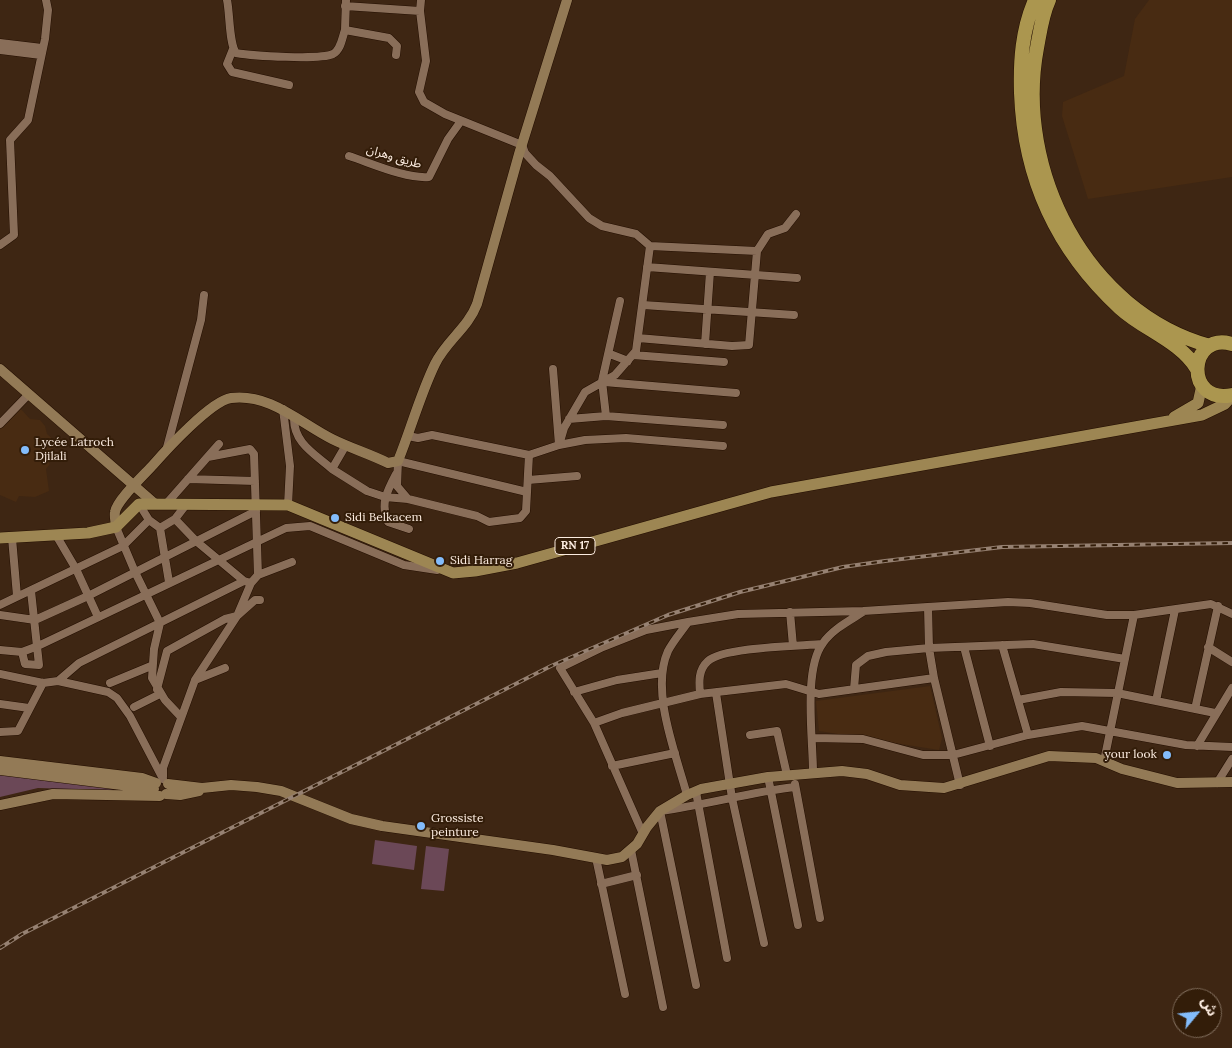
<!DOCTYPE html>
<html>
<head>
<meta charset="utf-8">
<style>
	body { margin:0 }
	#map { position:relative; width:1232px; height:1048px; overflow:hidden; background:#3e2613; font-family:Lora,"Noto Sans Arabic",serif }
	canvas { display:block }
	.north { position:absolute; left:1172px; top:988px; width:50px; height:50px; box-sizing:border-box; background:#331d09; border:1px solid #83705f; border-radius:50%; rotate:62deg; font-size:14px; font-weight:700; line-height:20px; text-align:center; color:#fcece0 }
	.north::after { content:''; display:block; margin:auto; width:18px; height:22px; background:#83bcfb; clip-path:polygon(50% 0,100% 100%,50% 72%,0 100%) }
</style>
</head>
<body>
<div id="map">
<canvas width="1232" height="1048"></canvas>
<div class="north">ش</div>
</div>
<script>
const context = document.querySelector('canvas').getContext('2d');
context.lineJoin = 'round';
function paint(path, color) { context.fillStyle = color; context.fill(path, 'evenodd'); }
function strokePath(path, color, width, dash) { context.strokeStyle = color; context.lineWidth = width; context.lineCap = dash ? 'butt' : 'round'; context.setLineDash(dash || []); context.stroke(path); }
function write(font, color, halo, rows, align = 'center') {
  context.font = font + ' Lora,"Noto Sans Arabic",serif'; context.lineWidth = 4; context.setLineDash([]); context.textBaseline = 'middle'; context.strokeStyle = halo; context.fillStyle = color; for (const [text, x, y, turn = 0] of rows) {
    context.save(); context.translate(x, y); context.rotate((+turn || 0) * Math.PI / 180); context.textAlign = isNaN(turn) ? turn : align; if (halo) context.strokeText(text, 0, 0); context.fillText(text, 0, 0); context.restore();
  }
}
paint(new Path2D(`
	M 1149,0 L 1232,0 L 1232,177 L 1088,199 L 1062,116 L 1063,102 L 1124,76 L 1135,19 Z
	M 20,408 L 30,419 L 40,420 L 45,426 L 47,434 L 57,443 L 45,458 L 50,464 L 46,469 L 49,491 L 35,497 L 19,496 L 16,502 L 0,495 L 0,429 Z
	M 930,686 L 942,738 L 939,750 L 819,731 L 816,701 Z`), '#482b12');
paint(new Path2D(`
	M 0,775 L 138,791 L 38,788 L 0,797 Z
	M 375,840 L 417,846 L 414,870 L 372,864 Z
	M 426,846 L 449,849 L 444,891 L 421,889 Z`), '#6b4857');
const street = new Path2D(`
	M 227,0 C 230,14 229,44 236,53 C 253,56 320,60 333,54 C 341,50 342,38 345,30 L 389,38 L 397,46 L 396,55
	M 345,6 L 420,11 L 426,61 L 419,92 L 424,102 L 445,114 L 522,145 L 525,153 L 536,165 L 550,176 L 589,218 L 602,226 L 636,234 L 650,246
	M 420,11 L 421,0
	M 345,30 L 346,0
	M 0,43 L 42,48
	M 233,49 L 227,64 L 232,72 L 289,85
	M 0,50 L 41,55
	M 349,156 C 371,163 406,179 429,177 L 448,139 L 461,121
	M 0,245 L 14,235 L 10,140 L 28,120 L 45,39 L 48,10 L 46,0
	M 647,267 L 797,278
	M 643,305 L 794,315
	M 638,338 L 732,346 L 749,345 L 757,251 L 768,234 L 785,228 L 796,214
	M 705,344 L 710,272
	M 610,354 L 628,361
	M 633,355 L 724,362
	M 553,369 L 559,445 L 564,428 L 585,392 L 615,375 L 636,351 L 650,246 L 757,251
	M 604,382 L 736,393
	M 283,409 L 290,466 L 288,505
	M 606,416 L 602,381 L 620,301
	M 294,417 C 293,443 315,454 332,469
	M 569,419 L 606,416 L 723,425
	M 0,424 L 28,395
	M 408,436 L 418,438 L 432,435 L 529,455 L 559,445 L 585,440 L 626,438 L 723,446
	M 346,445 L 332,469 L 367,491 L 385,497 L 408,499 L 477,516 L 489,522 L 520,518 L 526,511 L 529,455
	M 166,451 L 201,320 L 204,295
	M 208,457 L 250,449 L 254,454 L 258,575
	M 396,474 C 387,491 380,504 388,522 L 409,529
	M 188,479 L 255,481
	M 528,480 L 577,476
	M 408,499 L 397,486 L 398,461 L 527,492
	M 167,503 L 219,444
	M 139,504 L 149,520 L 160,528 L 175,519 L 185,506
	M 175,519 L 196,541 L 244,581
	M 116,527 L 135,572 L 160,623 L 154,649 L 152,678 L 165,700 L 181,717
	M 160,528 L 169,582
	M 56,535 L 76,569 L 98,617
	M 12,538 L 17,596
	M 0,605 L 123,546 L 149,520
	M 928,607 L 929,648 L 934,678 L 960,785
	M 790,612 L 793,646
	M 0,615 L 35,620 L 88,596 L 256,511
	M 1002,645 L 1028,735
	M 964,647 L 990,746
	M 1208,647 L 1232,662
	M 0,650 L 22,652 L 38,646 L 286,528 L 310,526 L 404,565 L 437,570
	M 22,652 L 25,664 L 39,665 L 31,591
	M 0,674 L 43,683 L 58,681 L 108,692 L 117,698 L 130,716 L 163,779
	M 195,680 L 237,616 L 251,583
	M 58,681 L 79,663 L 244,581 L 251,583 L 258,575 L 292,562
	M 110,683 L 151,666
	M 157,689 L 167,651 L 225,619 L 237,616 L 255,600 L 260,600
	M 854,689 L 856,665 L 868,656 L 886,652 L 929,648 L 1033,644 L 1125,659
	M 574,692 L 617,680 L 662,673
	M 716,693 L 732,798 L 764,943
	M 700,694 C 699,682 698,670 708,661 C 723,647 799,646 822,644
	M 1018,700 L 1061,692 L 1117,693 L 1215,713
	M 1156,701 L 1175,610
	M 0,704 L 29,708
	M 134,707 L 160,694
	M 1195,709 L 1218,606
	M 594,723 L 622,713 L 700,694 L 786,684 L 819,694 L 934,678
	M 0,732 L 18,731 L 43,683
	M 750,735 L 777,731 L 787,775
	M 813,738 L 863,739 L 923,755 L 953,755 L 1028,735 L 1082,726 L 1186,745 L 1232,747
	M 1197,746 L 1232,688
	M 1104,761 L 1134,615
	M 612,766 L 675,753
	M 813,772 C 813,739 803,669 823,643 C 833,629 849,621 863,612
	M 163,777 L 163,768 L 195,680 L 225,668
	M 768,777 L 798,925
	M 1217,783 L 1232,759
	M 795,784 L 820,918
	M 696,792 L 727,958
	M 687,795 C 676,754 650,691 668,651 C 673,641 682,631 688,622 L 738,614 L 863,611 L 1008,602 L 1030,603 L 1107,615 L 1134,615 L 1211,604 L 1232,614
	M 643,834 L 594,723 L 560,668 L 603,647 L 646,630 L 688,622
	M 631,850 L 663,1007
	M 596,858 L 625,994
	M 601,884 L 637,875
	M 696,985 L 660,811 C 706,805 750,792 795,787`);
const secondary = new Path2D(`
	M 0,369 L 154,503
	M 116,527 C 116,523 114,516 115,512 C 117,500 144,475 153,465 C 167,449 211,401 231,398 C 270,393 300,423 332,439 C 350,448 370,454 388,463 L 398,461 C 411,429 420,395 435,364 C 446,341 468,328 477,304 L 519,154 L 567,0
	M 0,761 L 142,778 L 156,783
	M 0,770 L 154,789
	M 168,784 L 202,788 L 231,785 L 257,787 L 281,791 L 351,819 L 382,826 L 553,850 L 607,860 L 622,857 L 637,844 L 647,827 L 660,811 L 687,795 L 701,789 L 768,777 L 842,771 L 867,774 L 900,785 L 944,788 L 1049,756 L 1096,758 L 1122,769 L 1177,783 L 1232,782
	M 166,794 L 180,795 L 199,791
	M 0,805 L 53,794 L 160,796`);
const primary = new Path2D(`
	M 1174,417 L 1198,403 L 1202,385
	M 0,538 L 88,533 L 116,527 L 139,504 L 288,505 L 453,573 L 475,571 L 517,563 L 771,492 L 1202,415 L 1225,404 L 1232,396`);
const highway = new Path2D(`
	M 1035,0 C 1022,30 1020,61 1021,93 C 1024,178 1057,250 1120,308 C 1144,330 1180,341 1197,369
	M 1049,0 C 1042,15 1040,32 1037,48 C 1014,170 1086,312 1210,346
	M 1232,344 C 1188,331 1184,405 1232,395`);
strokePath(street, '#240f00', 9);
strokePath(secondary, '#240f00', 11);
strokePath(primary, '#240f00', 12);
strokePath(highway, '#240f00', 15);
strokePath(street, '#896e59', 8);
strokePath(secondary, '#937a56', 10);
strokePath(primary, '#9d8653', 11);
strokePath(highway, '#ab964f', 14);
const rail = new Path2D(`
	M 0,948 L 22,934 L 551,666 L 668,615 L 740,592 L 843,567 L 885,561 L 1002,547 L 1232,543`);
strokePath(rail, '#968172', 4);
strokePath(rail, '#331d09', 2, [5.5]);
for (const [x, y, r, color] of [
	[25,450,5,"#83bcfb"],
	[335,518,5,"#83bcfb"],
	[440,561,5,"#83bcfb"],
	[1167,755,5,"#83bcfb"],
	[421,826,5,"#83bcfb"]
]) { const dot = new Path2D(); dot.arc(x, y, r, 0, 2 * Math.PI); context.fillStyle = color; context.fill(dot); strokePath(dot, '#331d09', 2); }
for (const [x, y, w] of [
	[575,546,40]
]) { const box = new Path2D(); box.roundRect(x - w / 2, y - 8.5, w, 17, 4); context.fillStyle = '#331d09'; context.fill(box); strokePath(box, '#fcece0', 1); }
write('bold 11px', '#fcece0', null, [
	["RN 17",575,546]
]);
write('12px', '#fcece0', '#331d09', [
	["طريق وهران",394,157,16]
]);
write('12px', '#fcece0', '#331d09', [
	["Lycée Latroch",35,443],
	["Djilali",35,457],
	["Sidi Belkacem",345,518],
	["Sidi Harrag",450,561],
	["your look",1157,755,"right"],
	["Grossiste",431,819],
	["peinture",431,833]
], 'left');
</script>
</body>
</html>
